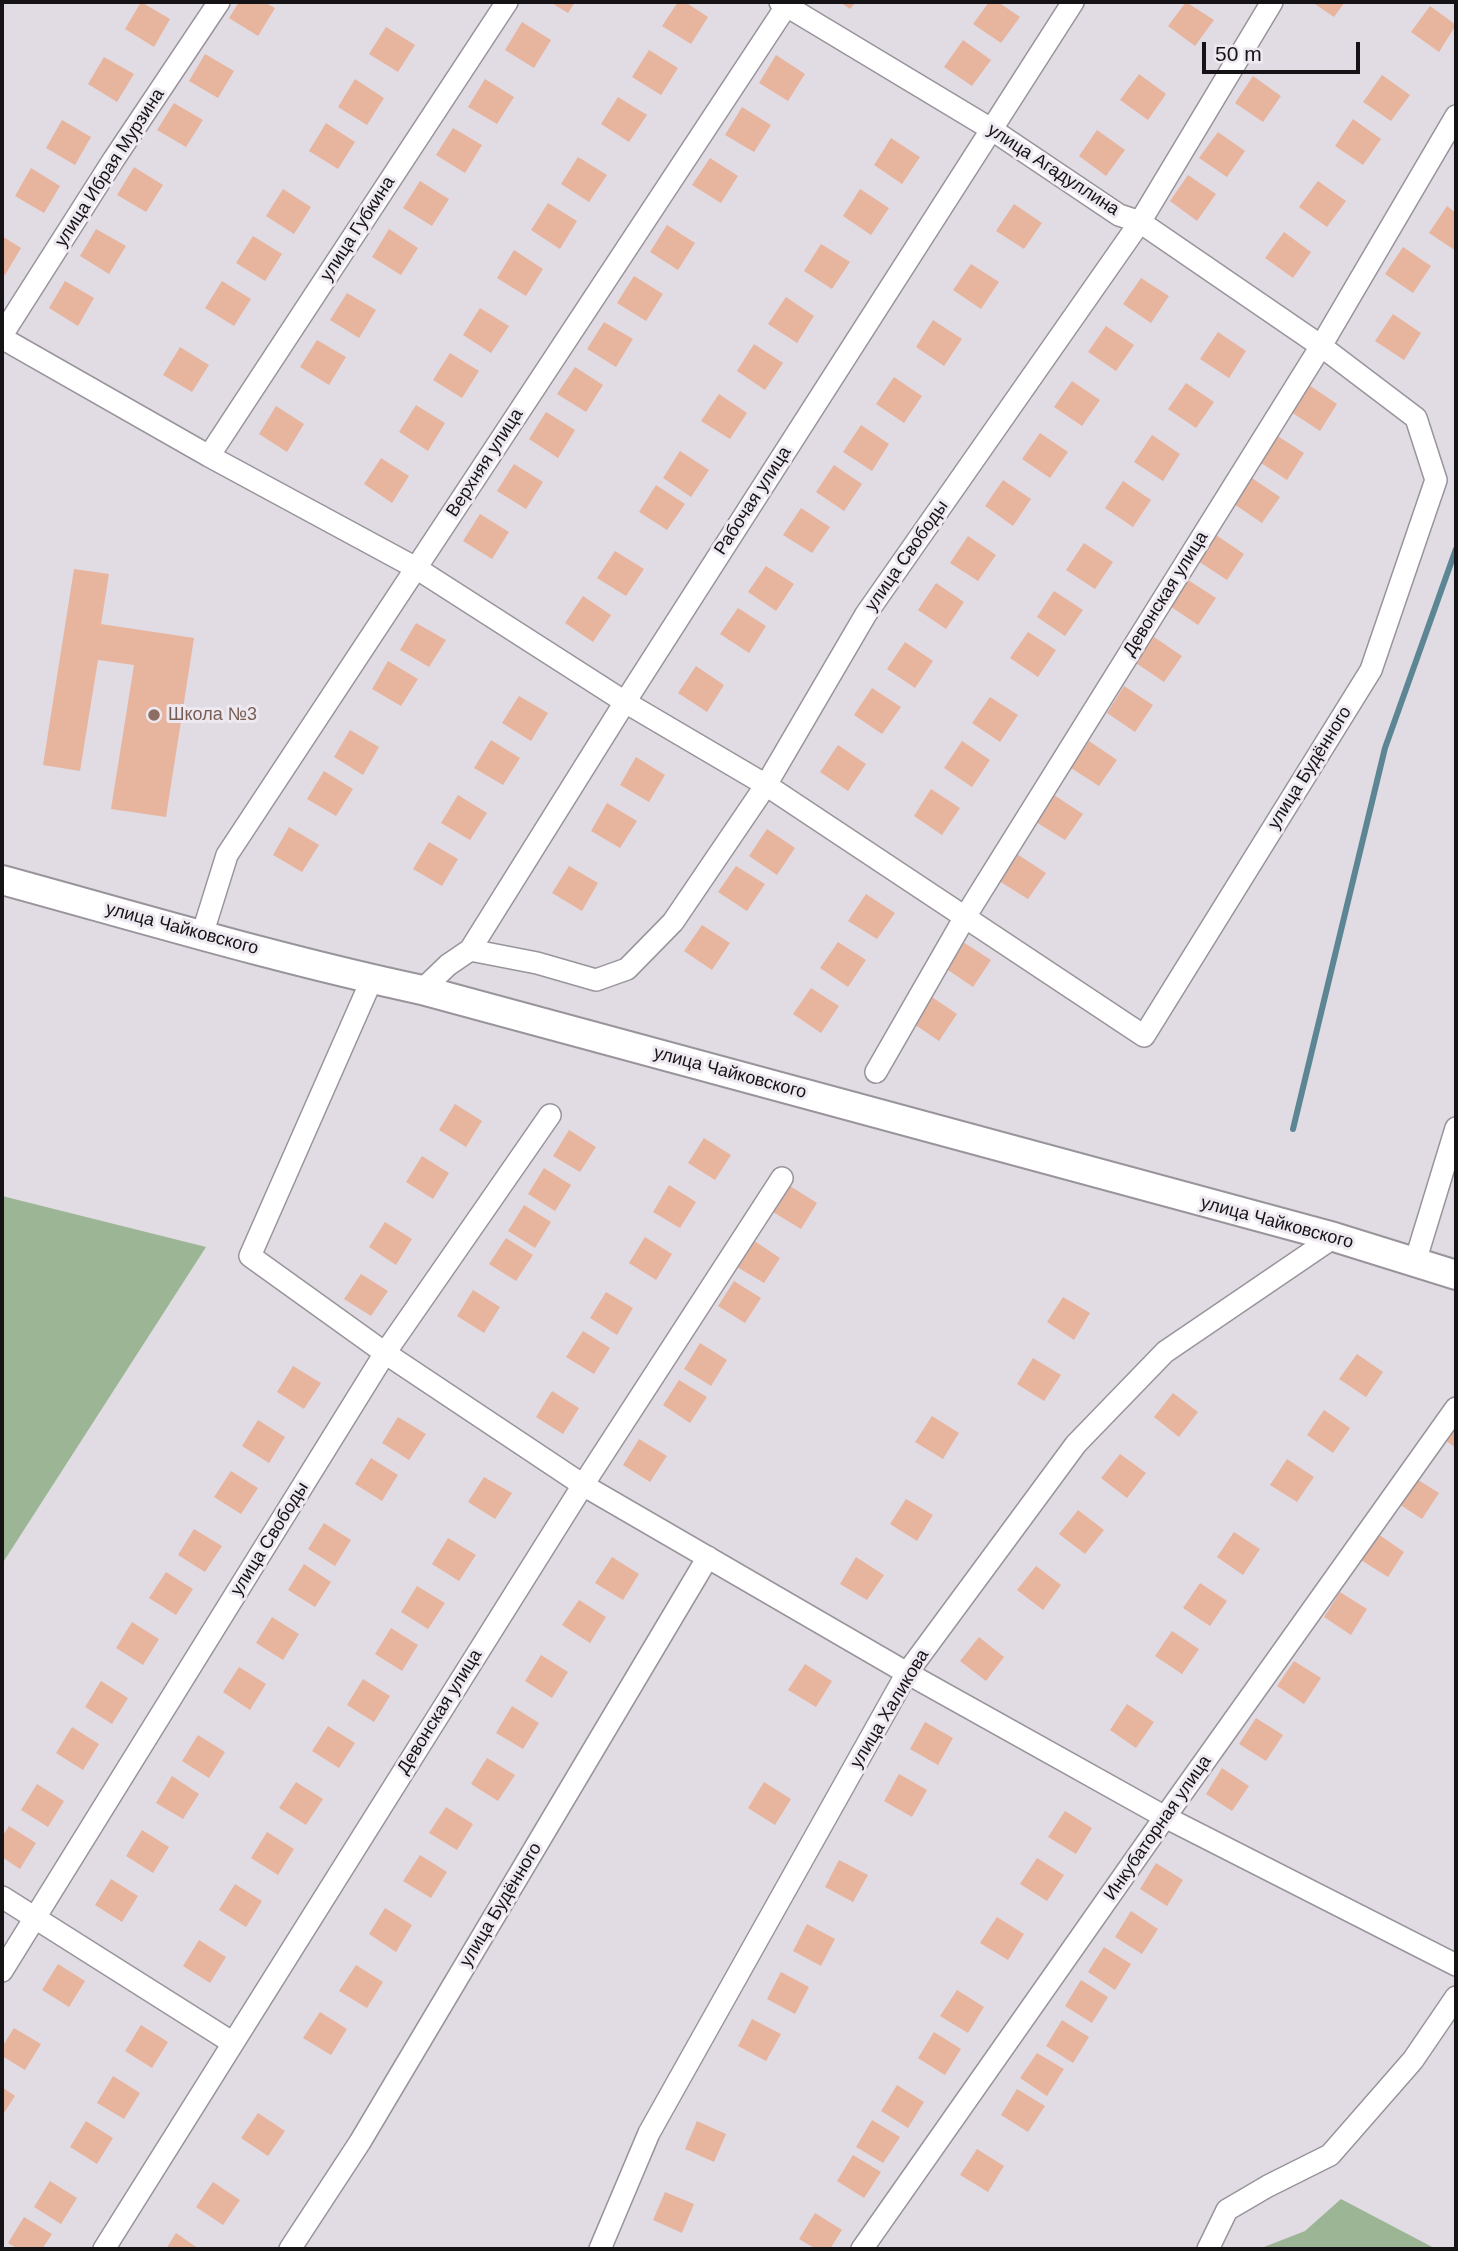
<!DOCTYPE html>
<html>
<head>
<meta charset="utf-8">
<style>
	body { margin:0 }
	#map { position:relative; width:1458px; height:2251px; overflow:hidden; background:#e1dce4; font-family:Arial,sans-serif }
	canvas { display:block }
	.frame { position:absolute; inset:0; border:4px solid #151316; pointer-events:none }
	.scale { position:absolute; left:1202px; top:42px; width:158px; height:32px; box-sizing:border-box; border:4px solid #151316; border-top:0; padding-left:9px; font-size:21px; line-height:24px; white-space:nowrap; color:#151316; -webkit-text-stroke:5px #eee9f1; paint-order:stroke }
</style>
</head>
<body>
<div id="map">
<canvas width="1458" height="2251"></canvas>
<div class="frame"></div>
<div class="scale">50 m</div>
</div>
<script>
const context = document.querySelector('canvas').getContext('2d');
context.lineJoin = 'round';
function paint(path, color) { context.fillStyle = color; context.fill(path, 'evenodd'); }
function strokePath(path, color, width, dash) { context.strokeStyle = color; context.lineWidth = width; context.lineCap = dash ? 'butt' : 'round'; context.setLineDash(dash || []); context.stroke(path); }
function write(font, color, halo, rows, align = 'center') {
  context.font = font + ' Arial,sans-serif'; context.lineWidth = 6; context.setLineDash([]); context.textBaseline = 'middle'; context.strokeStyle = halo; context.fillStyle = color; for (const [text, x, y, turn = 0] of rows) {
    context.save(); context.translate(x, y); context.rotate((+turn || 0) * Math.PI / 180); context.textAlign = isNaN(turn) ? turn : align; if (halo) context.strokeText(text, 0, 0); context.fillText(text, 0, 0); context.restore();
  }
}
paint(new Path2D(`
	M 2,1196 L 206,1247 L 2,1564 Z
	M 1341,2199 L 1436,2249 L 1259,2249 L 1305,2231 Z`), '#9bb595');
strokePath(new Path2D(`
	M 1293,1129 L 1385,748 L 1456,549`), '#5d8694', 6);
paint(new Path2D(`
	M 141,2 L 170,19 L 154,47 L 125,29 Z
	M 239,2 L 264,2 L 275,8 L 258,36 L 229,18 Z
	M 550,2 L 575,2 L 568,13 Z
	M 678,2 L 685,2 L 708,17 L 691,44 L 662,26 Z
	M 840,2 L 856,2 L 850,9 Z
	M 989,2 L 998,2 L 1020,17 L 1001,43 L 973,24 Z
	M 1186,2 L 1214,20 L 1195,46 L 1168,26 Z
	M 1312,2 L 1345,2 L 1334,17 Z
	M 1430,6 L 1456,25 L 1439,52 L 1411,32 Z
	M 522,22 L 551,40 L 534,68 L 505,50 Z
	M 386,27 L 415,45 L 398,72 L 369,54 Z
	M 963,40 L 991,60 L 972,86 L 944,67 Z
	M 649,50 L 678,68 L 661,95 L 632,77 Z
	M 205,54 L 234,71 L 218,98 L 189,81 Z
	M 776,55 L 805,74 L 788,101 L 759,83 Z
	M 104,57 L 134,74 L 117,102 L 88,84 Z
	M 1139,74 L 1166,94 L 1148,120 L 1120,100 Z
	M 1382,75 L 1410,95 L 1391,121 L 1363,102 Z
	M 1253,76 L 1281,96 L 1263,122 L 1235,103 Z
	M 355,79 L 384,98 L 367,125 L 338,107 Z
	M 485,79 L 514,97 L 497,124 L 468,107 Z
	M 618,97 L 647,115 L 629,142 L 601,124 Z
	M 174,103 L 203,120 L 186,147 L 157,130 Z
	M 742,107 L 771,125 L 754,152 L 725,135 Z
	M 1353,119 L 1381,139 L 1363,165 L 1335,146 Z
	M 62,120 L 91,137 L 75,165 L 46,148 Z
	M 326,123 L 355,142 L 338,169 L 309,151 Z
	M 453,128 L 482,145 L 465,173 L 436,155 Z
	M 1097,130 L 1125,150 L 1106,176 L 1079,156 Z
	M 1218,132 L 1245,151 L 1227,177 L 1199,158 Z
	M 891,138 L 920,157 L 902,184 L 874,165 Z
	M 578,157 L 607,175 L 589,202 L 561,184 Z
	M 710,158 L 738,176 L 721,203 L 692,185 Z
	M 134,167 L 163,185 L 146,212 L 117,195 Z
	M 31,168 L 60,186 L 44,213 L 15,196 Z
	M 1188,175 L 1216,194 L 1197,221 L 1170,201 Z
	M 420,181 L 449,199 L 432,226 L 403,208 Z
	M 1318,181 L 1346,201 L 1327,227 L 1299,207 Z
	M 283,189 L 311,207 L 294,234 L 266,216 Z
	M 860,189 L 889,208 L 871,235 L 843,216 Z
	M 548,203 L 577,221 L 560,249 L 531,230 Z
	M 1014,204 L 1042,223 L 1024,249 L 996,231 Z
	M 1447,206 L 1456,213 L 1456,251 L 1429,233 Z
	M 667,225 L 695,243 L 678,270 L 650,252 Z
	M 96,229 L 126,246 L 109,274 L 80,256 Z
	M 389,229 L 418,248 L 401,275 L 372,257 Z
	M 1284,232 L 1311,252 L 1293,278 L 1265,258 Z
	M 2,236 L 21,248 L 5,275 L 2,274 Z
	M 253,236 L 282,254 L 265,281 L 236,263 Z
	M 821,244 L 850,262 L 832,289 L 804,271 Z
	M 1403,247 L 1431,266 L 1413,293 L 1385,274 Z
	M 514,250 L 543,269 L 526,296 L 497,278 Z
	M 971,264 L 999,282 L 981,309 L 953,290 Z
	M 634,276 L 663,294 L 646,321 L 617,303 Z
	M 1141,278 L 1169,296 L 1151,323 L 1123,304 Z
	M 65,281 L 94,298 L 78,326 L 49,308 Z
	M 222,281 L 251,299 L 234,326 L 205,308 Z
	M 347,293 L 376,310 L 359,338 L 330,320 Z
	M 786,297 L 814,316 L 797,343 L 768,324 Z
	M 480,308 L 509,326 L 491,353 L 463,335 Z
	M 1393,314 L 1421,333 L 1404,360 L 1375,341 Z
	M 933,320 L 962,339 L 944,366 L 916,347 Z
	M 604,322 L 633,339 L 616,367 L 587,349 Z
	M 1106,326 L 1134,345 L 1116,371 L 1088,352 Z
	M 1218,332 L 1246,351 L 1229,378 L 1200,359 Z
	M 317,340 L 346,357 L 329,385 L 300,367 Z
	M 754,344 L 783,363 L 765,390 L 737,371 Z
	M 180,347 L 209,365 L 192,392 L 163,375 Z
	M 450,353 L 479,371 L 462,398 L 433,380 Z
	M 575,367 L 603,385 L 586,412 L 557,394 Z
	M 894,377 L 922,396 L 904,423 L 876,404 Z
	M 1072,381 L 1100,400 L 1082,426 L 1054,407 Z
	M 1186,383 L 1214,402 L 1196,428 L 1168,409 Z
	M 1309,385 L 1337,404 L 1320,431 L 1291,412 Z
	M 719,394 L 747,413 L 730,439 L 701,421 Z
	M 416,405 L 445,423 L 428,451 L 399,432 Z
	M 276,406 L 304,424 L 287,452 L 259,434 Z
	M 546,412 L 575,430 L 558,458 L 529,439 Z
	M 861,425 L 889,444 L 872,471 L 843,452 Z
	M 1040,433 L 1068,452 L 1050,478 L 1022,459 Z
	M 1152,435 L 1180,454 L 1163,481 L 1134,462 Z
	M 1276,435 L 1304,453 L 1287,480 L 1258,461 Z
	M 680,451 L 709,470 L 691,497 L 663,478 Z
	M 381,458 L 409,476 L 392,503 L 364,484 Z
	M 514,464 L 543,482 L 526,509 L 497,491 Z
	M 834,465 L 862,484 L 844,511 L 816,492 Z
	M 1252,478 L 1280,497 L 1262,523 L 1234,504 Z
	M 1003,480 L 1031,499 L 1013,526 L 985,506 Z
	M 1123,481 L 1151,500 L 1133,527 L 1105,508 Z
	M 656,485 L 685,504 L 667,530 L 639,512 Z
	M 801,508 L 830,527 L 812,553 L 783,535 Z
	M 480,514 L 509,532 L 492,559 L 463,541 Z
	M 1216,535 L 1244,554 L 1227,580 L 1198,561 Z
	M 968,536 L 996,555 L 978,581 L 950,563 Z
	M 1084,543 L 1113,562 L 1095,589 L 1066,570 Z
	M 615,551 L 644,569 L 626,596 L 597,578 Z
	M 766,566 L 794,584 L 776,611 L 748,592 Z
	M 74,569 L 109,574 L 101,624 L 194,638 L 166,817 L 111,809 L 134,665 L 98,660 L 80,771 L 43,765 Z
	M 1188,580 L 1216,598 L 1198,625 L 1170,606 Z
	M 936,583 L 964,602 L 946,629 L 918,610 Z
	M 1054,591 L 1083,610 L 1065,636 L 1037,617 Z
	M 583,596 L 611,615 L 593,642 L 565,623 Z
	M 738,608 L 766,626 L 749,653 L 720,634 Z
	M 416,623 L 446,640 L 429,667 L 400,650 Z
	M 1028,632 L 1056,650 L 1038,677 L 1010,658 Z
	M 1154,637 L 1182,656 L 1164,682 L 1136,663 Z
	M 905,642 L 933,661 L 915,688 L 887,669 Z
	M 388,661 L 418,679 L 401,706 L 372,689 Z
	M 696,666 L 724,685 L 707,712 L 678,693 Z
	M 1124,686 L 1153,705 L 1135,732 L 1107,713 Z
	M 872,688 L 901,707 L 882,734 L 854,715 Z
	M 519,696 L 548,713 L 531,741 L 502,723 Z
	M 990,697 L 1018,715 L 1000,742 L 972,723 Z
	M 350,730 L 379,747 L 363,775 L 334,757 Z
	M 491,740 L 520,758 L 503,785 L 474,768 Z
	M 962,741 L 990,760 L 972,787 L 944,768 Z
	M 1089,741 L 1117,760 L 1099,786 L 1071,768 Z
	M 838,745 L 866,764 L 848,791 L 820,772 Z
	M 636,757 L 665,775 L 649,802 L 620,785 Z
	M 324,771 L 353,789 L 336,816 L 307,799 Z
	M 931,789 L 960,808 L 942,835 L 914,816 Z
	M 458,795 L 487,813 L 470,840 L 441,823 Z
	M 1054,795 L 1083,814 L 1065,840 L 1036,822 Z
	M 607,803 L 637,821 L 620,848 L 591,831 Z
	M 289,827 L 319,845 L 302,872 L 273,855 Z
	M 767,829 L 795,848 L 777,875 L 749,856 Z
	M 429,842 L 458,859 L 442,886 L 413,869 Z
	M 1017,854 L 1046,873 L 1028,899 L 999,881 Z
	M 569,866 L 598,883 L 582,911 L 552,893 Z
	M 736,866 L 765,884 L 747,911 L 718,892 Z
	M 866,894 L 895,913 L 877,939 L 848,921 Z
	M 702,925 L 730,943 L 712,970 L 684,951 Z
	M 838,942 L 866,960 L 848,987 L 820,968 Z
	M 963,942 L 991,960 L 973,987 L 945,968 Z
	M 811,988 L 839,1006 L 821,1033 L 793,1014 Z
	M 929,995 L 957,1014 L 939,1041 L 911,1022 Z
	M 455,1104 L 482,1121 L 466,1147 L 439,1130 Z
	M 569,1130 L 596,1147 L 580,1172 L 553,1156 Z
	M 704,1138 L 731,1155 L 715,1180 L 688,1163 Z
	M 422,1156 L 449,1173 L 433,1199 L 406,1182 Z
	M 544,1168 L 571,1185 L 555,1211 L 528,1194 Z
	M 669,1185 L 696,1202 L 680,1228 L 653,1212 Z
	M 790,1186 L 817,1203 L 801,1229 L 773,1212 Z
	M 524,1205 L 551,1222 L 535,1248 L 508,1231 Z
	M 385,1222 L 412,1239 L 396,1265 L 369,1247 Z
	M 645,1237 L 672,1254 L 656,1280 L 629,1263 Z
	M 506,1238 L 533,1255 L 516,1281 L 489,1264 Z
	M 753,1240 L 780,1258 L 764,1283 L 737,1267 Z
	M 361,1274 L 388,1291 L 371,1316 L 344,1299 Z
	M 734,1281 L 761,1298 L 745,1323 L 718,1306 Z
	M 473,1290 L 500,1307 L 484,1333 L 457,1316 Z
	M 606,1292 L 633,1308 L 617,1335 L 590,1318 Z
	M 1063,1297 L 1090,1313 L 1074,1340 L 1047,1322 Z
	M 583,1331 L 610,1348 L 594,1374 L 566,1357 Z
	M 700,1343 L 727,1360 L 711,1386 L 684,1369 Z
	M 1357,1354 L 1383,1372 L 1366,1397 L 1339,1379 Z
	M 1033,1358 L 1061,1375 L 1044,1401 L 1017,1384 Z
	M 293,1366 L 321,1383 L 304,1409 L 277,1392 Z
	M 679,1380 L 707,1397 L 690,1423 L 663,1405 Z
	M 552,1391 L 579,1408 L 563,1434 L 536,1417 Z
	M 1173,1393 L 1198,1412 L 1179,1437 L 1154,1417 Z
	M 1324,1410 L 1350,1428 L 1333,1453 L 1307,1435 Z
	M 932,1416 L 959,1433 L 943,1459 L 915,1442 Z
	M 1456,1416 L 1456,1448 L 1442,1438 Z
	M 398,1417 L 426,1434 L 409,1460 L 382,1443 Z
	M 258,1420 L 285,1437 L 269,1463 L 242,1446 Z
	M 639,1439 L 667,1456 L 650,1482 L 623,1465 Z
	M 1120,1454 L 1146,1473 L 1127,1498 L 1101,1478 Z
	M 371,1458 L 398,1475 L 382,1501 L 355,1484 Z
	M 1287,1459 L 1314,1477 L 1297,1502 L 1270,1485 Z
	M 231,1471 L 258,1488 L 241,1514 L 214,1497 Z
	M 1412,1476 L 1439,1493 L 1422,1519 L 1396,1502 Z
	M 484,1477 L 512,1493 L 495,1519 L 468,1502 Z
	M 906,1499 L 933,1515 L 917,1541 L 890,1524 Z
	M 1078,1510 L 1104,1530 L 1085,1554 L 1059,1534 Z
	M 324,1523 L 351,1540 L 335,1566 L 308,1549 Z
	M 194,1529 L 222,1546 L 205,1572 L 178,1555 Z
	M 1234,1532 L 1260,1549 L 1243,1575 L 1217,1557 Z
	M 1378,1534 L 1404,1552 L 1388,1577 L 1361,1560 Z
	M 448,1538 L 476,1555 L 459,1581 L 432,1564 Z
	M 612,1557 L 639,1574 L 623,1600 L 595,1583 Z
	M 856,1557 L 884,1575 L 867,1600 L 840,1584 Z
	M 304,1564 L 331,1582 L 315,1607 L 288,1590 Z
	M 1036,1566 L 1061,1585 L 1043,1610 L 1017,1590 Z
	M 166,1572 L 193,1589 L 176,1615 L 149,1598 Z
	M 1200,1583 L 1227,1601 L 1210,1626 L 1183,1608 Z
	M 417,1586 L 445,1603 L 428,1629 L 401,1612 Z
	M 1340,1592 L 1367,1609 L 1351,1635 L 1324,1617 Z
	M 579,1600 L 606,1617 L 590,1643 L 562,1625 Z
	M 272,1617 L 299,1634 L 283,1660 L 256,1643 Z
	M 132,1622 L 159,1639 L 143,1665 L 116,1648 Z
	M 391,1628 L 418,1645 L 402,1671 L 375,1654 Z
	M 1172,1631 L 1199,1649 L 1182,1674 L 1155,1656 Z
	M 979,1637 L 1004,1657 L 986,1681 L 960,1661 Z
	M 541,1655 L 568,1672 L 552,1698 L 525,1681 Z
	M 1294,1661 L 1321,1678 L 1304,1704 L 1277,1686 Z
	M 805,1664 L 832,1681 L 816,1707 L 788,1690 Z
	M 239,1667 L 266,1684 L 250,1710 L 223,1692 Z
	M 363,1679 L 390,1696 L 374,1722 L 347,1705 Z
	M 101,1681 L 128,1698 L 112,1724 L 85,1707 Z
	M 1127,1704 L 1154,1722 L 1136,1748 L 1110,1730 Z
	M 512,1706 L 539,1723 L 523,1749 L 496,1733 Z
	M 1256,1718 L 1283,1735 L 1266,1761 L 1239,1744 Z
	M 925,1722 L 953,1738 L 938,1765 L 910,1749 Z
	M 328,1726 L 355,1743 L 339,1768 L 312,1751 Z
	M 72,1727 L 99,1744 L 83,1770 L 56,1753 Z
	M 198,1735 L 225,1752 L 209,1778 L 182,1761 Z
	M 487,1758 L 515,1775 L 498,1801 L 471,1784 Z
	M 1222,1768 L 1249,1786 L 1232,1811 L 1206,1794 Z
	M 899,1774 L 927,1790 L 912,1817 L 884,1801 Z
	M 172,1776 L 199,1794 L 183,1819 L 156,1803 Z
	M 296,1782 L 323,1799 L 306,1825 L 279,1808 Z
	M 764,1782 L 791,1799 L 775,1825 L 748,1808 Z
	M 37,1784 L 64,1801 L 48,1827 L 21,1810 Z
	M 446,1807 L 473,1824 L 457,1850 L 429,1833 Z
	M 1065,1811 L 1092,1828 L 1076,1854 L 1048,1837 Z
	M 9,1826 L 36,1843 L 20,1869 L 2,1857 L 2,1837 Z
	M 142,1830 L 169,1847 L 153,1873 L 126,1856 Z
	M 267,1832 L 294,1849 L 278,1875 L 251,1858 Z
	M 420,1855 L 447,1872 L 431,1898 L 403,1881 Z
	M 1037,1858 L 1064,1875 L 1047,1901 L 1020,1884 Z
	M 839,1860 L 868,1875 L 853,1902 L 825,1887 Z
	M 1156,1863 L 1183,1880 L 1167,1906 L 1140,1889 Z
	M 111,1879 L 138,1896 L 122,1922 L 95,1905 Z
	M 235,1884 L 262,1901 L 246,1927 L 219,1910 Z
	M 385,1908 L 412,1925 L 396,1952 L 369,1934 Z
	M 1131,1911 L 1158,1929 L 1142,1954 L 1115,1937 Z
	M 997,1917 L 1024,1934 L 1008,1960 L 980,1943 Z
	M 807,1924 L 835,1939 L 821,1966 L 793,1951 Z
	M 199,1940 L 226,1957 L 210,1983 L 183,1966 Z
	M 1104,1947 L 1131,1964 L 1115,1990 L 1088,1972 Z
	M 58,1964 L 85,1981 L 69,2007 L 42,1990 Z
	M 356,1965 L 383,1982 L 367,2008 L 339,1991 Z
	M 781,1972 L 809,1987 L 795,2014 L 767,1999 Z
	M 1081,1980 L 1108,1997 L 1092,2023 L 1065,2006 Z
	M 957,1990 L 984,2007 L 968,2033 L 940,2016 Z
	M 320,2012 L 347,2029 L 331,2055 L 303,2038 Z
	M 752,2019 L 781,2034 L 766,2061 L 738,2046 Z
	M 1062,2020 L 1089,2037 L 1073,2063 L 1046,2046 Z
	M 141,2025 L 168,2042 L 152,2068 L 125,2051 Z
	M 14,2028 L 41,2044 L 25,2070 L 2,2056 L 2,2047 Z
	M 934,2032 L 961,2049 L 945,2075 L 918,2058 Z
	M 1037,2053 L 1064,2069 L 1047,2096 L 1020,2078 Z
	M 113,2076 L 140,2093 L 124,2119 L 97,2103 Z
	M 897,2085 L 924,2102 L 908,2128 L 881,2111 Z
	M 2,2087 L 15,2096 L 2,2116 Z
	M 1017,2089 L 1045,2106 L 1028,2132 L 1001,2115 Z
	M 258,2113 L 285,2131 L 268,2156 L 241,2138 Z
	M 872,2120 L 900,2137 L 883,2163 L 856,2147 Z
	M 86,2121 L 113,2138 L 97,2164 L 70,2147 Z
	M 697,2121 L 726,2134 L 714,2162 L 685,2149 Z
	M 977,2149 L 1004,2166 L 988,2192 L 960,2175 Z
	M 853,2155 L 881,2172 L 864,2198 L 837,2181 Z
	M 50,2181 L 77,2198 L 61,2224 L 34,2207 Z
	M 213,2182 L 240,2200 L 223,2225 L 196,2207 Z
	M 665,2192 L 694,2204 L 682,2233 L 653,2220 Z
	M 815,2213 L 842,2230 L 830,2249 L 816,2249 L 799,2239 Z
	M 24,2217 L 52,2234 L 42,2249 L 18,2249 L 8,2243 Z
	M 176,2233 L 199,2249 L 166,2249 Z`), '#e7b49e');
const street = new Path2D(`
	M 2,335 L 114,159 L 219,2
	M 2,338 L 209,456 L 416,568 L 625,702 L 766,785 L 1144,1036 L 1371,670 L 1436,480 L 1416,418 L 1321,346 L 1140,222 L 1119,215 L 991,129 L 780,2
	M 209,456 L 507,2
	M 202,935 L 227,855 L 789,2
	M 470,950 L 537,963 L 596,980 L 627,969 L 673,922 L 766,785 L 866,614 L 1140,222 L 1272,2
	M 372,979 L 250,1256 L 385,1353 L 583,1485 L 907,1673 L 1165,1817 L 1456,1965
	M 422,990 L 448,965 L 470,950 L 625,702 L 1073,2
	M 876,1072 L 965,917 L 1321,346 L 1456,116
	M 1415,1262 L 1456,1128
	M 2,1897 L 233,2043
	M 2,1971 L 385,1353 L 550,1115
	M 104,2249 L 583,1485 L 782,1178
	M 290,2249 L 360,2142 L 708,1557
	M 600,2249 L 649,2133 L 907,1673 L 1076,1444 L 1165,1352 L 1334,1237
	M 862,2249 L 1165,1817 L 1456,1408
	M 1208,2249 L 1227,2210 L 1268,2186 L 1330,2155 L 1413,2060 L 1456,1997`);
const secondary = new Path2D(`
	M 2,880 C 141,918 281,960 422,990 L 1334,1237 L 1456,1275`);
strokePath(street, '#99949c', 24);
strokePath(secondary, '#99949c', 32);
strokePath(street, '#fff', 21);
strokePath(secondary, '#fff', 28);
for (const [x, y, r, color] of [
	[154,715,7,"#8d6e63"]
]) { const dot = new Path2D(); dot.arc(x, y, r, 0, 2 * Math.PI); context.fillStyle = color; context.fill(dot); strokePath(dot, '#eee9f1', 2.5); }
write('18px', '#151316', '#eee9f1', [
	["улица Ибрая Мурзина",110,168,-57],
	["улица Агадуллина",1053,170,33],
	["улица Губкина",358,229,-57],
	["Верхняя улица",485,463,-57],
	["Рабочая улица",753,501,-57],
	["улица Свободы",907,556,-55],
	["Девонская улица",1166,594,-58],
	["улица Будённого",1310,768,-58],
	["улица Чайковского",182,929,15],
	["улица Чайковского",730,1073,15],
	["улица Чайковского",1277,1223,15],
	["улица Свободы",270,1539,-58],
	["улица Халикова",890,1709,-59],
	["Девонская улица",440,1712,-58],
	["Инкубаторная улица",1158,1828,-55],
	["улица Будённого",501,1905,-59]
]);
write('18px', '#785e54', '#eee9f1', [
	["Школа №3",168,715]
], 'left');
</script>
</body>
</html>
